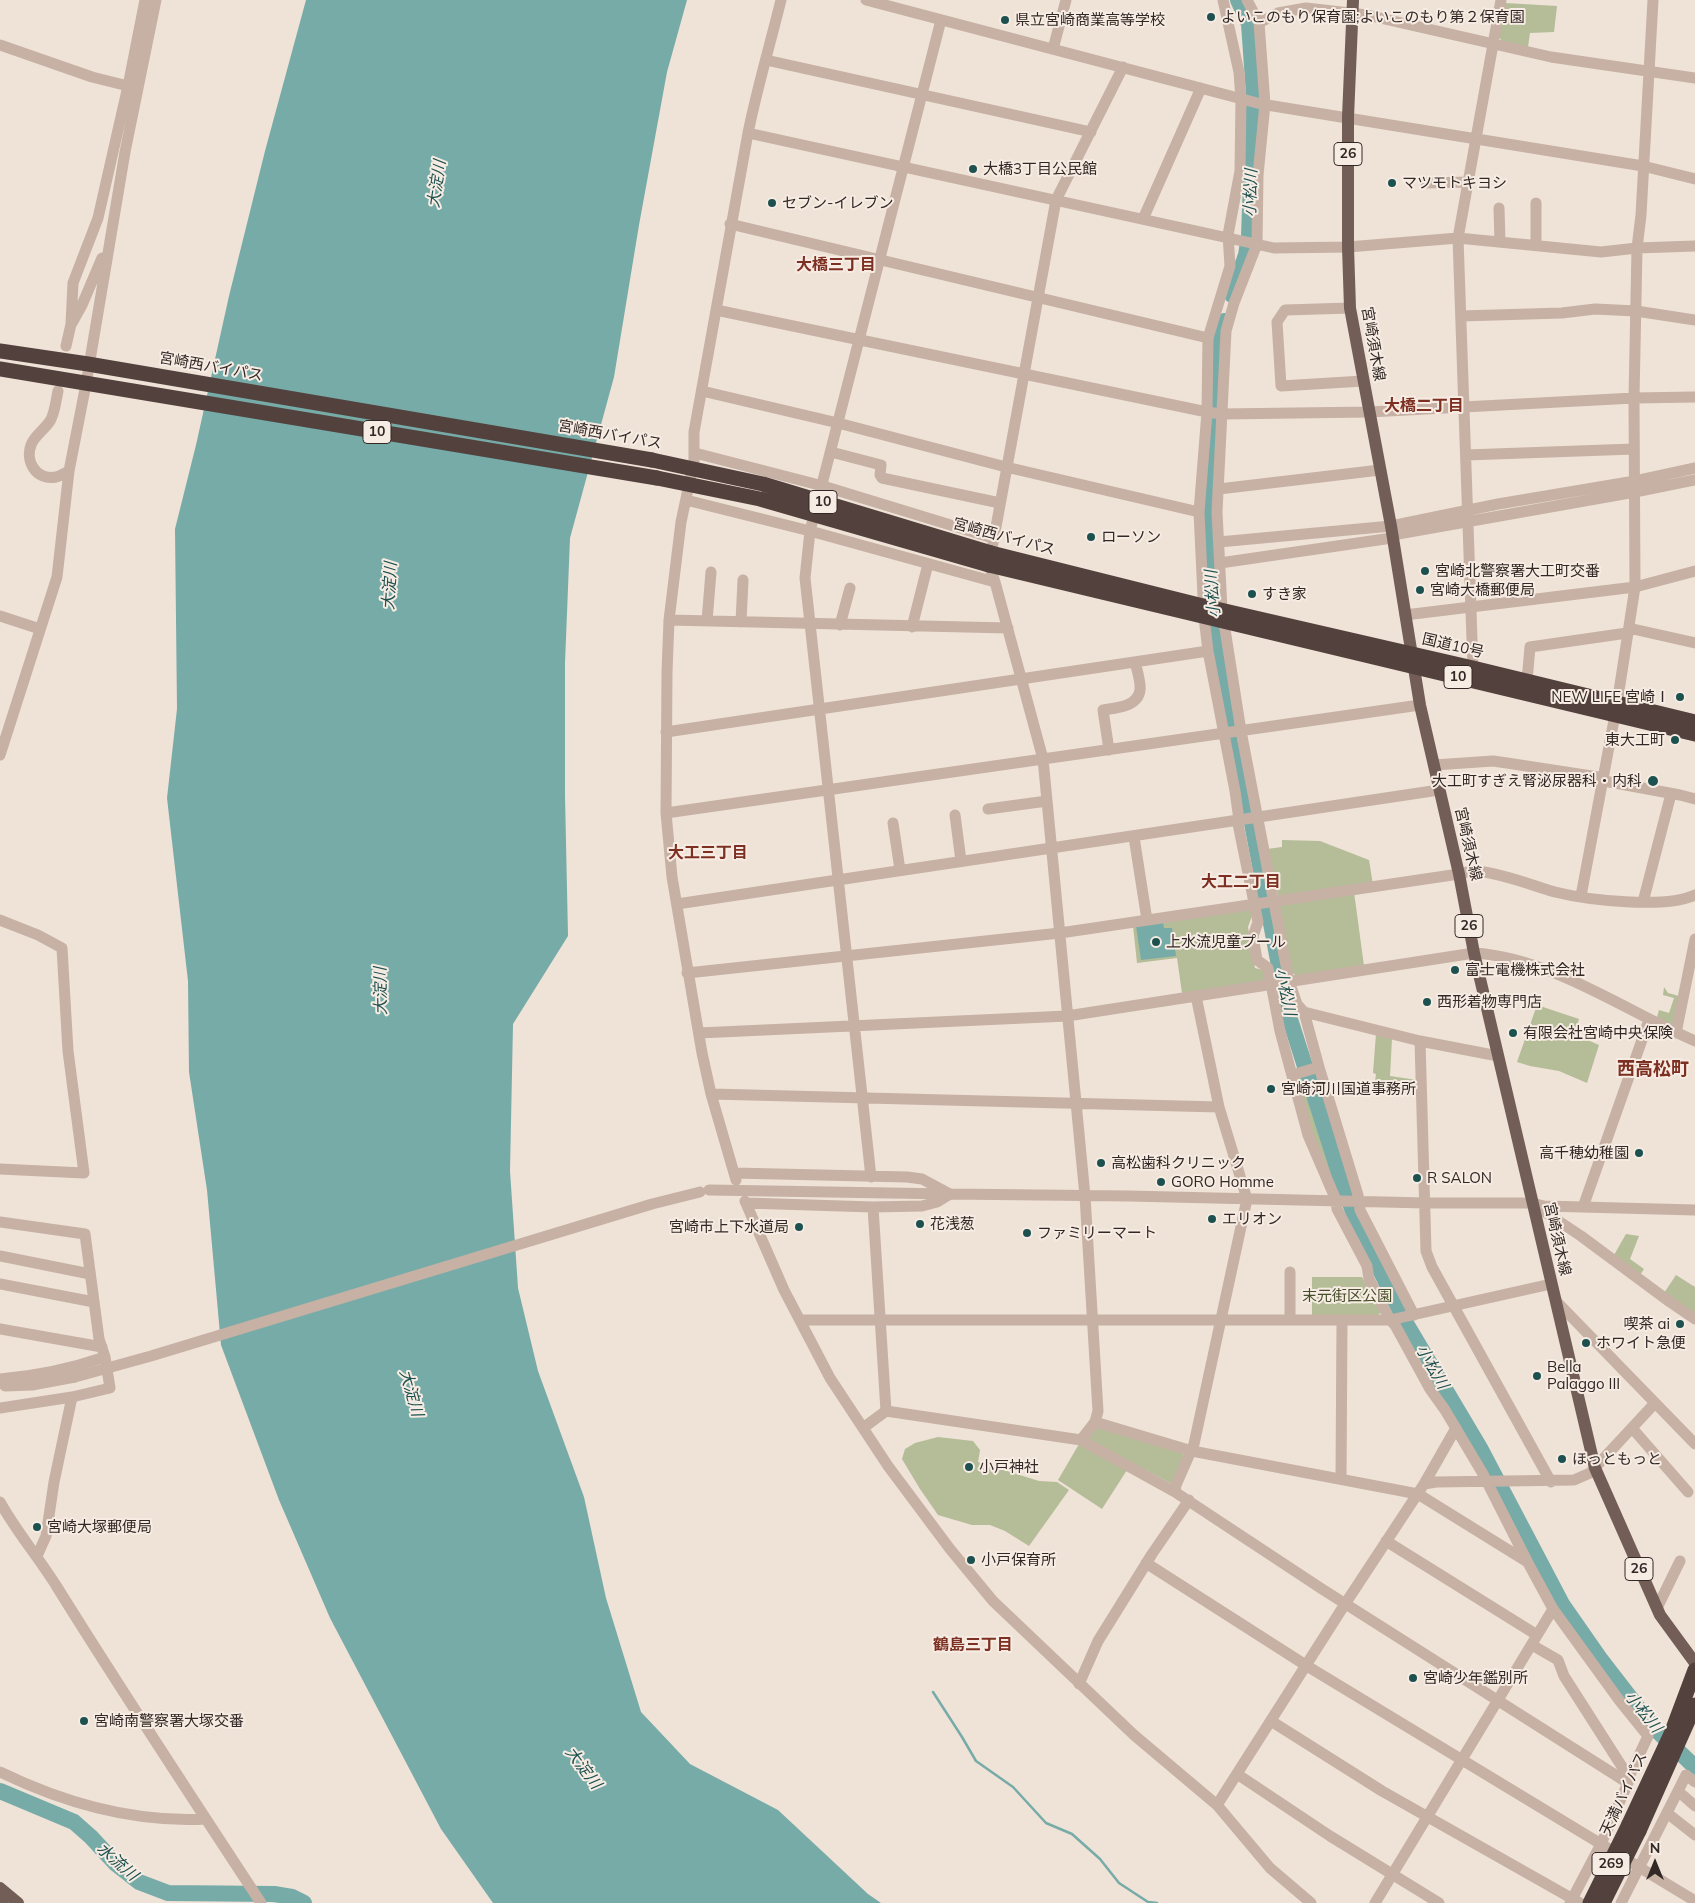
<!DOCTYPE html>
<html>
<head>
<meta charset="utf-8">
<style>
	body { margin:0 }
	#map { position:relative; width:1695px; height:1903px; overflow:hidden; background:#efe2d7; font-family:Mulish,sans-serif }
	canvas { display:block }
	.north { position:absolute; left:1630px; top:1838px; width:50px; height:50px; -webkit-text-stroke:4px #f7ece3; paint-order:stroke; rotate:0deg; font-size:14px; font-weight:700; line-height:20px; text-align:center; color:#322825 }
	.north::after { content:''; display:block; margin:auto; width:18px; height:22px; background:#322825; clip-path:polygon(50% 0,100% 100%,50% 72%,0 100%) }
</style>
</head>
<body>
<div id="map">
<canvas width="1695" height="1903"></canvas>
<div class="north">N</div>
</div>
<script>
const context = document.querySelector('canvas').getContext('2d');
context.lineJoin = 'round';
function paint(path, color) { context.fillStyle = color; context.fill(path, 'evenodd'); }
function strokePath(path, color, width, dash) { context.strokeStyle = color; context.lineWidth = width; context.lineCap = dash ? 'butt' : 'round'; context.setLineDash(dash || []); context.stroke(path); }
function write(font, color, halo, rows, align = 'center') {
  context.font = font + ' Mulish,"Noto Sans JP",sans-serif'; context.lineWidth = 4; context.setLineDash([]); context.textBaseline = 'middle'; context.strokeStyle = halo; context.fillStyle = color; for (const [text, x, y, turn = 0] of rows) {
    context.save(); context.translate(x, y); context.rotate((+turn || 0) * Math.PI / 180); context.textAlign = isNaN(turn) ? turn : align; if (halo) context.strokeText(text, 0, 0); context.fillText(text, 0, 0); context.restore();
  }
}
paint(new Path2D(`
	M 1505,3 L 1557,6 L 1554,32 L 1530,33 L 1528,47 L 1502,41 L 1499,37 Z
	M 1282,840 L 1320,841 L 1369,860 L 1373,885 L 1279,898 L 1267,849 L 1282,847 Z
	M 1354,892 L 1364,966 L 1296,976 L 1291,971 L 1278,907 L 1281,904 Z
	M 1251,909 L 1253,913 L 1248,927 L 1255,968 L 1267,971 L 1266,980 L 1182,993 L 1177,958 L 1137,963 L 1133,926 Z
	M 1664,987 L 1668,993 L 1679,996 L 1673,1028 L 1657,1017 L 1659,1010 L 1669,1013 L 1674,998 L 1663,995 Z
	M 1537,1005 L 1579,1019 L 1574,1034 L 1599,1045 L 1587,1083 L 1559,1071 L 1530,1066 L 1517,1062 Z
	M 1376,1034 L 1392,1038 L 1390,1076 L 1417,1080 L 1417,1095 L 1374,1090 L 1376,1074 L 1373,1073 Z
	M 1318,1070 L 1353,1190 L 1334,1189 L 1309,1134 L 1295,1078 Z
	M 1626,1234 L 1639,1236 L 1630,1259 L 1644,1269 L 1640,1275 L 1614,1255 Z
	M 1676,1275 L 1695,1287 L 1695,1314 L 1664,1293 Z
	M 1312,1277 L 1362,1277 L 1381,1312 L 1378,1315 L 1312,1315 Z
	M 1096,1426 L 1182,1452 L 1184,1457 L 1172,1484 L 1090,1440 L 1089,1438 Z
	M 938,1437 L 973,1441 L 980,1450 L 978,1462 L 1039,1481 L 1057,1482 L 1069,1490 L 1029,1546 L 1005,1531 L 990,1525 L 972,1525 L 938,1515 L 920,1489 L 902,1459 L 905,1449 L 915,1443 Z
	M 1079,1444 L 1127,1470 L 1102,1509 L 1058,1480 Z`), '#b4bd98');
paint(new Path2D(`
	M 306,0 L 687,0 L 667,72 L 639,225 L 614,377 L 570,538 L 565,663 L 565,796 L 568,936 L 513,1024 L 510,1171 L 518,1288 L 538,1371 L 584,1497 L 606,1598 L 641,1712 L 690,1764 L 778,1810 L 868,1894 L 881,1903 L 493,1903 L 441,1829 L 330,1618 L 279,1500 L 221,1345 L 207,1190 L 189,1072 L 188,981 L 167,798 L 177,709 L 175,529 L 196,445 L 229,296 L 265,151 Z
	M 1163,922 L 1164,928 L 1172,928 L 1176,956 L 1141,960 L 1136,926 Z`), '#77aba8');
strokePath(new Path2D(`
	M 933,1692 L 962,1737 L 976,1761 L 1013,1787 L 1046,1823 L 1072,1834 L 1100,1859 L 1119,1883 L 1148,1902 L 1157,1903`), '#77aba8', 2.5);
strokePath(new Path2D(`
	M 1232,295 L 1246,255 L 1249,236 L 1254,95 L 1249,24 L 1238,0
	M 1224,321 L 1217,365 L 1208,505 L 1217,639 L 1288,1013 L 1340,1176 L 1358,1225 L 1407,1325 L 1480,1448 L 1562,1604 L 1601,1660 L 1652,1726 L 1695,1767
	M 0,1791 L 74,1822 L 91,1837 L 116,1864 L 139,1882 L 168,1893 L 274,1894 L 292,1897 L 304,1903`), '#77aba8', 16);
strokePath(new Path2D(`
	M 866,0 L 1261,104 L 1643,166 L 1695,179
	M 1223,0 L 1239,72 L 1241,99 L 1240,171 L 1228,235 L 1230,266 L 1208,338 L 1207,412 L 1199,512 L 1204,617 L 1208,651 L 1235,791 L 1239,820 L 1238,824 L 1258,922 L 1253,936 L 1257,960 L 1268,968 L 1280,1031 L 1308,1135 L 1336,1200 L 1337,1209 L 1367,1266 L 1369,1279 L 1390,1320 L 1395,1325 L 1430,1389 L 1445,1410 L 1483,1474 L 1527,1561 L 1553,1609 L 1619,1700 L 1648,1736 L 1628,1779
	M 1247,0 L 1259,23
	M 0,45 L 92,77 L 128,86
	M 1053,49 L 1066,0
	M 766,60 L 1091,132
	M 748,133 L 1274,248 L 1348,247 L 1458,238 L 1601,252 L 1637,248 L 1695,246
	M 1426,183 L 1468,182
	M 1536,203 L 1536,245
	M 1499,208 L 1500,242
	M 1143,219 L 1201,88
	M 730,224 L 1208,338
	M 1350,308 L 1285,310 L 1277,322 L 1281,386 L 1363,381
	M 716,310 L 1207,412 L 1222,414 L 1369,412 L 1634,398 L 1695,397
	M 1461,316 L 1562,313 L 1595,309 L 1636,311 L 1695,320
	M 72,323 L 82,305 L 102,258
	M 66,346 L 71,324 L 73,283 L 98,218 L 128,86 L 145,0
	M 58,391 C 56,400 55,413 50,421 C 45,429 34,436 31,445 C 25,461 36,481 56,477 C 60,476 65,473 69,471
	M 702,391 L 838,423 L 1006,467 L 1199,512
	M 831,452 L 881,465 L 880,475 L 882,478 L 1000,503
	M 695,453 L 823,486 L 993,538
	M 1466,455 L 1634,449
	M 1219,489 L 1380,470
	M 686,500 L 810,531 L 995,582
	M 1219,542 L 1391,526 L 1498,504 L 1635,481 L 1695,468
	M 1220,563 L 1392,538 L 1398,534 L 1635,492 L 1695,480
	M 1405,615 L 1635,587 L 1695,571
	M 0,616 L 40,629
	M 669,620 L 1008,628
	M 707,621 L 711,572
	M 741,622 L 743,580
	M 840,625 L 850,588
	M 912,627 L 928,564
	M 1473,668 L 1458,238 L 1501,0
	M 1527,681 L 1530,647 L 1627,633 L 1633,629 L 1695,643
	M 666,732 L 1208,651
	M 1109,750 L 1103,710 C 1115,708 1138,707 1140,690 C 1141,682 1137,670 1135,662
	M 0,755 L 57,577 L 69,471 L 86,384 L 125,152 L 156,0
	M 1434,765 L 1493,761 L 1507,763 L 1598,777 L 1604,781 L 1680,795 L 1695,799
	M 988,809 L 1047,801
	M 666,813 L 1420,705
	M 955,815 L 961,861
	M 893,823 L 900,870
	M 1134,837 L 1147,920
	M 1581,896 L 1617,704 L 1635,587 L 1634,398 L 1637,248 L 1641,215 L 1653,0
	M 1643,902 L 1671,794
	M 677,904 L 1439,790
	M 0,920 L 38,935 L 62,948 L 68,1051 L 84,1173 L 0,1169
	M 687,973 L 1060,933 L 1459,874 C 1465,873 1471,870 1477,871 C 1501,873 1531,885 1555,892 C 1587,900 1665,909 1695,895
	M 1304,1012 L 1420,1041 L 1498,1056
	M 699,1033 L 1067,1016 L 1474,953 C 1552,958 1625,1011 1695,1041
	M 1676,1033 L 1695,939
	M 1420,1041 L 1426,1251 L 1432,1267 L 1551,1482
	M 1292,1075 L 1319,1067
	M 711,1094 L 1219,1107
	M 734,1173 L 907,1177 L 922,1179 L 950,1194 L 1129,1196 L 1426,1203 L 1532,1203 L 1544,1206 L 1695,1210
	M 871,1177 L 805,578 L 810,531 L 941,20
	M 736,1180 L 711,1094 L 702,1053 L 672,877 L 666,813 L 667,672 L 669,620 L 681,522 L 694,461 L 694,432 L 748,133 C 757,88 770,45 781,0
	M 745,1201 L 784,1290 L 830,1378 L 888,1466 L 950,1549 L 993,1601 L 1134,1735 L 1217,1805 L 1270,1868 L 1311,1903
	M 746,1203 L 873,1207 L 922,1206 L 937,1202 L 950,1194
	M 1536,1206 L 1581,1236 L 1670,1302 L 1695,1319
	M 873,1207 L 886,1411
	M 1583,1207 L 1649,1020
	M 0,1222 L 85,1234 L 99,1339 L 105,1357 L 110,1388 L 72,1397 L 0,1408
	M 0,1256 L 90,1274
	M 0,1284 L 94,1302
	M 1556,1301 L 1695,1444
	M 1414,1315 L 1360,1210 L 1358,1195 L 1319,1067 L 1304,1012 L 1297,1004 L 1289,981 L 1241,731 L 1222,610 L 1217,512 L 1226,331 L 1234,303 L 1257,244 L 1258,175 L 1265,104 L 1259,23 L 1278,13 L 1306,8 L 1367,15 L 1551,57 L 1695,78
	M 800,1320 L 1390,1320 L 1551,1284
	M 1290,1320 L 1290,1272
	M 0,1329 L 102,1347
	M 0,1379 C 37,1376 70,1369 105,1357
	M 5,1386 L 32,1385 L 75,1377
	M 1095,1422 L 1192,1451 L 1418,1494 L 1526,1561
	M 863,1428 L 886,1411 L 1081,1440 L 1175,1492 L 1322,1589 L 1628,1783
	M 1632,1428 L 1688,1492
	M 1081,1440 L 1095,1422 L 1098,1411 L 1085,1196 L 1043,759 L 995,582 L 989,565 L 1056,200 L 1123,67
	M 1341,1479 L 1342,1320
	M 1424,1484 L 1436,1482 L 1574,1480 L 1590,1473 L 1655,1403
	M 1175,1492 L 1176,1485 L 1194,1444 L 1247,1199 L 1219,1107 L 1196,996
	M 0,1502 C 16,1531 39,1558 57,1587 C 123,1693 192,1798 261,1903
	M 1386,1541 L 1537,1635
	M 37,1556 L 46,1536 L 54,1482 L 72,1397
	M 1146,1563 L 1307,1666 L 1695,1901
	M 1657,1608 L 1680,1561
	M 1532,1645 L 1558,1660 L 1564,1676 L 1626,1773 L 1628,1783 L 1601,1844 L 1570,1903
	M 1079,1684 L 1098,1641 L 1152,1554 L 1189,1500
	M 1271,1721 L 1382,1791 L 1580,1903
	M 0,1772 C 64,1803 135,1823 206,1819
	M 1237,1774 L 1330,1836 L 1439,1903
	M 1678,1791 L 1686,1775 L 1695,1782
	M 1217,1805 L 1345,1604 L 1424,1484 L 1456,1428
	M 1667,1813 L 1695,1835
	M 1375,1903 L 1553,1609
	M 1621,1903 L 1678,1791 L 1695,1806`), '#c6b1a4', 11);
strokePath(new Path2D(`
	M 1353,0 L 1348,117 L 1348,247 L 1350,308 L 1391,526 L 1420,705 L 1459,874 L 1474,953 L 1595,1468 L 1660,1615 L 1695,1663
	M 0,1888 L 18,1903
	M 0,1901 L 2,1903`), '#735e57', 12);
strokePath(new Path2D(`
	M 0,351 L 88,364 L 652,460
	M 0,369 L 657,478
	M 991,553 L 1203,606 L 1473,668 L 1695,722
	M 989,565 L 1695,734
	M 1629,1824 L 1671,1734 L 1695,1670
	M 1639,1831 L 1695,1705`), '#53413d', 15);
strokePath(new Path2D(`
	M 709,1190 L 950,1194
	M 75,1377 L 151,1356 L 652,1204 L 700,1192`), '#c6b1a4', 11);
strokePath(new Path2D(`
	M 652,460 L 763,484 L 991,553
	M 657,478 L 760,499 L 989,565
	M 1590,1903 L 1629,1824
	M 1603,1903 L 1639,1831`), '#53413d', 15);
for (const [x, y, r, color] of [
	[1211,17,5,"#1d5150"],
	[1005,20,5,"#1d5150"],
	[973,169,5,"#1d5150"],
	[1392,183,5,"#1d5150"],
	[772,203,5,"#1d5150"],
	[1091,537,5,"#1d5150"],
	[1425,571,5,"#1d5150"],
	[1420,590,5,"#1d5150"],
	[1252,594,5,"#1d5150"],
	[1680,697,5,"#1d5150"],
	[1675,740,5,"#1d5150"],
	[1653,781,6,"#1d5150"],
	[1156,942,5,"#1d5150"],
	[1455,970,5,"#1d5150"],
	[1427,1002,5,"#1d5150"],
	[1513,1033,5,"#1d5150"],
	[1271,1089,5,"#1d5150"],
	[1639,1153,5,"#1d5150"],
	[1101,1163,5,"#1d5150"],
	[1417,1178,5,"#1d5150"],
	[1161,1182,5,"#1d5150"],
	[1212,1219,5,"#1d5150"],
	[920,1224,5,"#1d5150"],
	[799,1227,5,"#1d5150"],
	[1027,1233,5,"#1d5150"],
	[1680,1324,5,"#1d5150"],
	[1586,1343,5,"#1d5150"],
	[1537,1376,5,"#1d5150"],
	[1562,1459,5,"#1d5150"],
	[969,1467,5,"#1d5150"],
	[37,1527,5,"#1d5150"],
	[971,1560,5,"#1d5150"],
	[1413,1678,5,"#1d5150"],
	[84,1721,5,"#1d5150"]
]) { const dot = new Path2D(); dot.arc(x, y, r, 0, 2 * Math.PI); context.fillStyle = color; context.fill(dot); strokePath(dot, '#f7ece3', 2); }
for (const [x, y, w] of [
	[1348,154,28],
	[377,432,28],
	[823,502,28],
	[1458,677,28],
	[1469,926,28],
	[1639,1569,28],
	[1611,1864,38]
]) { const box = new Path2D(); box.roundRect(x - w / 2, y - 11.5, w, 23, 4); context.fillStyle = '#f7ece3'; context.fill(box); strokePath(box, '#322825', 1); }
write('bold 14px', '#322825', null, [
	["26",1348,154],
	["10",377,432],
	["10",823,502],
	["10",1458,677],
	["26",1469,926],
	["26",1639,1569],
	["269",1611,1864]
]);
write('15px', '#322825', '#f7ece3', [
	["よいこのもり保育園;よいこのもり第２保育園",1221,17],
	["県立宮崎商業高等学校",1015,20],
	["大橋3丁目公民館",983,169],
	["マツモトキヨシ",1402,183],
	["セブン-イレブン",782,203],
	["ローソン",1101,537],
	["宮崎北警察署大工町交番",1435,571],
	["宮崎大橋郵便局",1430,590],
	["すき家",1262,594],
	["NEW LIFE 宮崎Ⅰ",1670,697,"right"],
	["東大工町",1665,740,"right"],
	["大工町すぎえ腎泌尿器科・内科",1642,781,"right"],
	["上水流児童プール",1166,942],
	["富士電機株式会社",1465,970],
	["西形着物専門店",1437,1002],
	["有限会社宮崎中央保険",1523,1033],
	["宮崎河川国道事務所",1281,1089],
	["高千穂幼稚園",1629,1153,"right"],
	["高松歯科クリニック",1111,1163],
	["R SALON",1427,1178],
	["GORO Homme",1171,1182],
	["エリオン",1222,1219],
	["花浅葱",930,1224],
	["宮崎市上下水道局",789,1227,"right"],
	["ファミリーマート",1037,1233],
	["喫茶 ai",1670,1324,"right"],
	["ホワイト急便",1596,1343],
	["Bella",1547,1367],
	["Palaggo III",1547,1384],
	["ほっともっと",1572,1459],
	["小戸神社",979,1467],
	["宮崎大塚郵便局",47,1527],
	["小戸保育所",981,1560],
	["宮崎少年鑑別所",1423,1678],
	["宮崎南警察署大塚交番",94,1721]
], 'left');
write('15px', '#322825', '#f7ece3', [
	["宮崎須木線",1373,344,80],
	["宮崎西バイパス",211,367,10],
	["宮崎西バイパス",610,435,10],
	["宮崎西バイパス",1004,537,15],
	["国道10号",1453,646,13],
	["宮崎須木線",1468,844,77],
	["宮崎須木線",1557,1239,77],
	["天満バイパス",1624,1794,-65]
]);
write('15px', '#454f2a', '#f7ece3', [
	["末元街区公園",1347,1296]
]);
write('italic 16px', '#1d5150', '#f7ece3', [
	["大淀川",437,184,-82],
	["小松川",1251,193,-88],
	["大淀川",390,586,-87],
	["小松川",1213,594,-94],
	["大淀川",381,991,-91],
	["小松川",1285,992,78],
	["小松川",1432,1367,60],
	["大淀川",411,1393,74],
	["小松川",1643,1712,51],
	["大淀川",583,1768,53],
	["水流川",117,1862,41]
]);
write('bold 16px', '#7d3022', '#f7ece3', [
	["大橋三丁目",836,265],
	["大橋二丁目",1424,406],
	["大工三丁目",708,853],
	["大工二丁目",1241,882],
	["鶴島三丁目",973,1645]
]);
write('bold 18px', '#7d3022', '#f7ece3', [
	["西高松町",1653,1070]
]);
</script>
</body>
</html>
